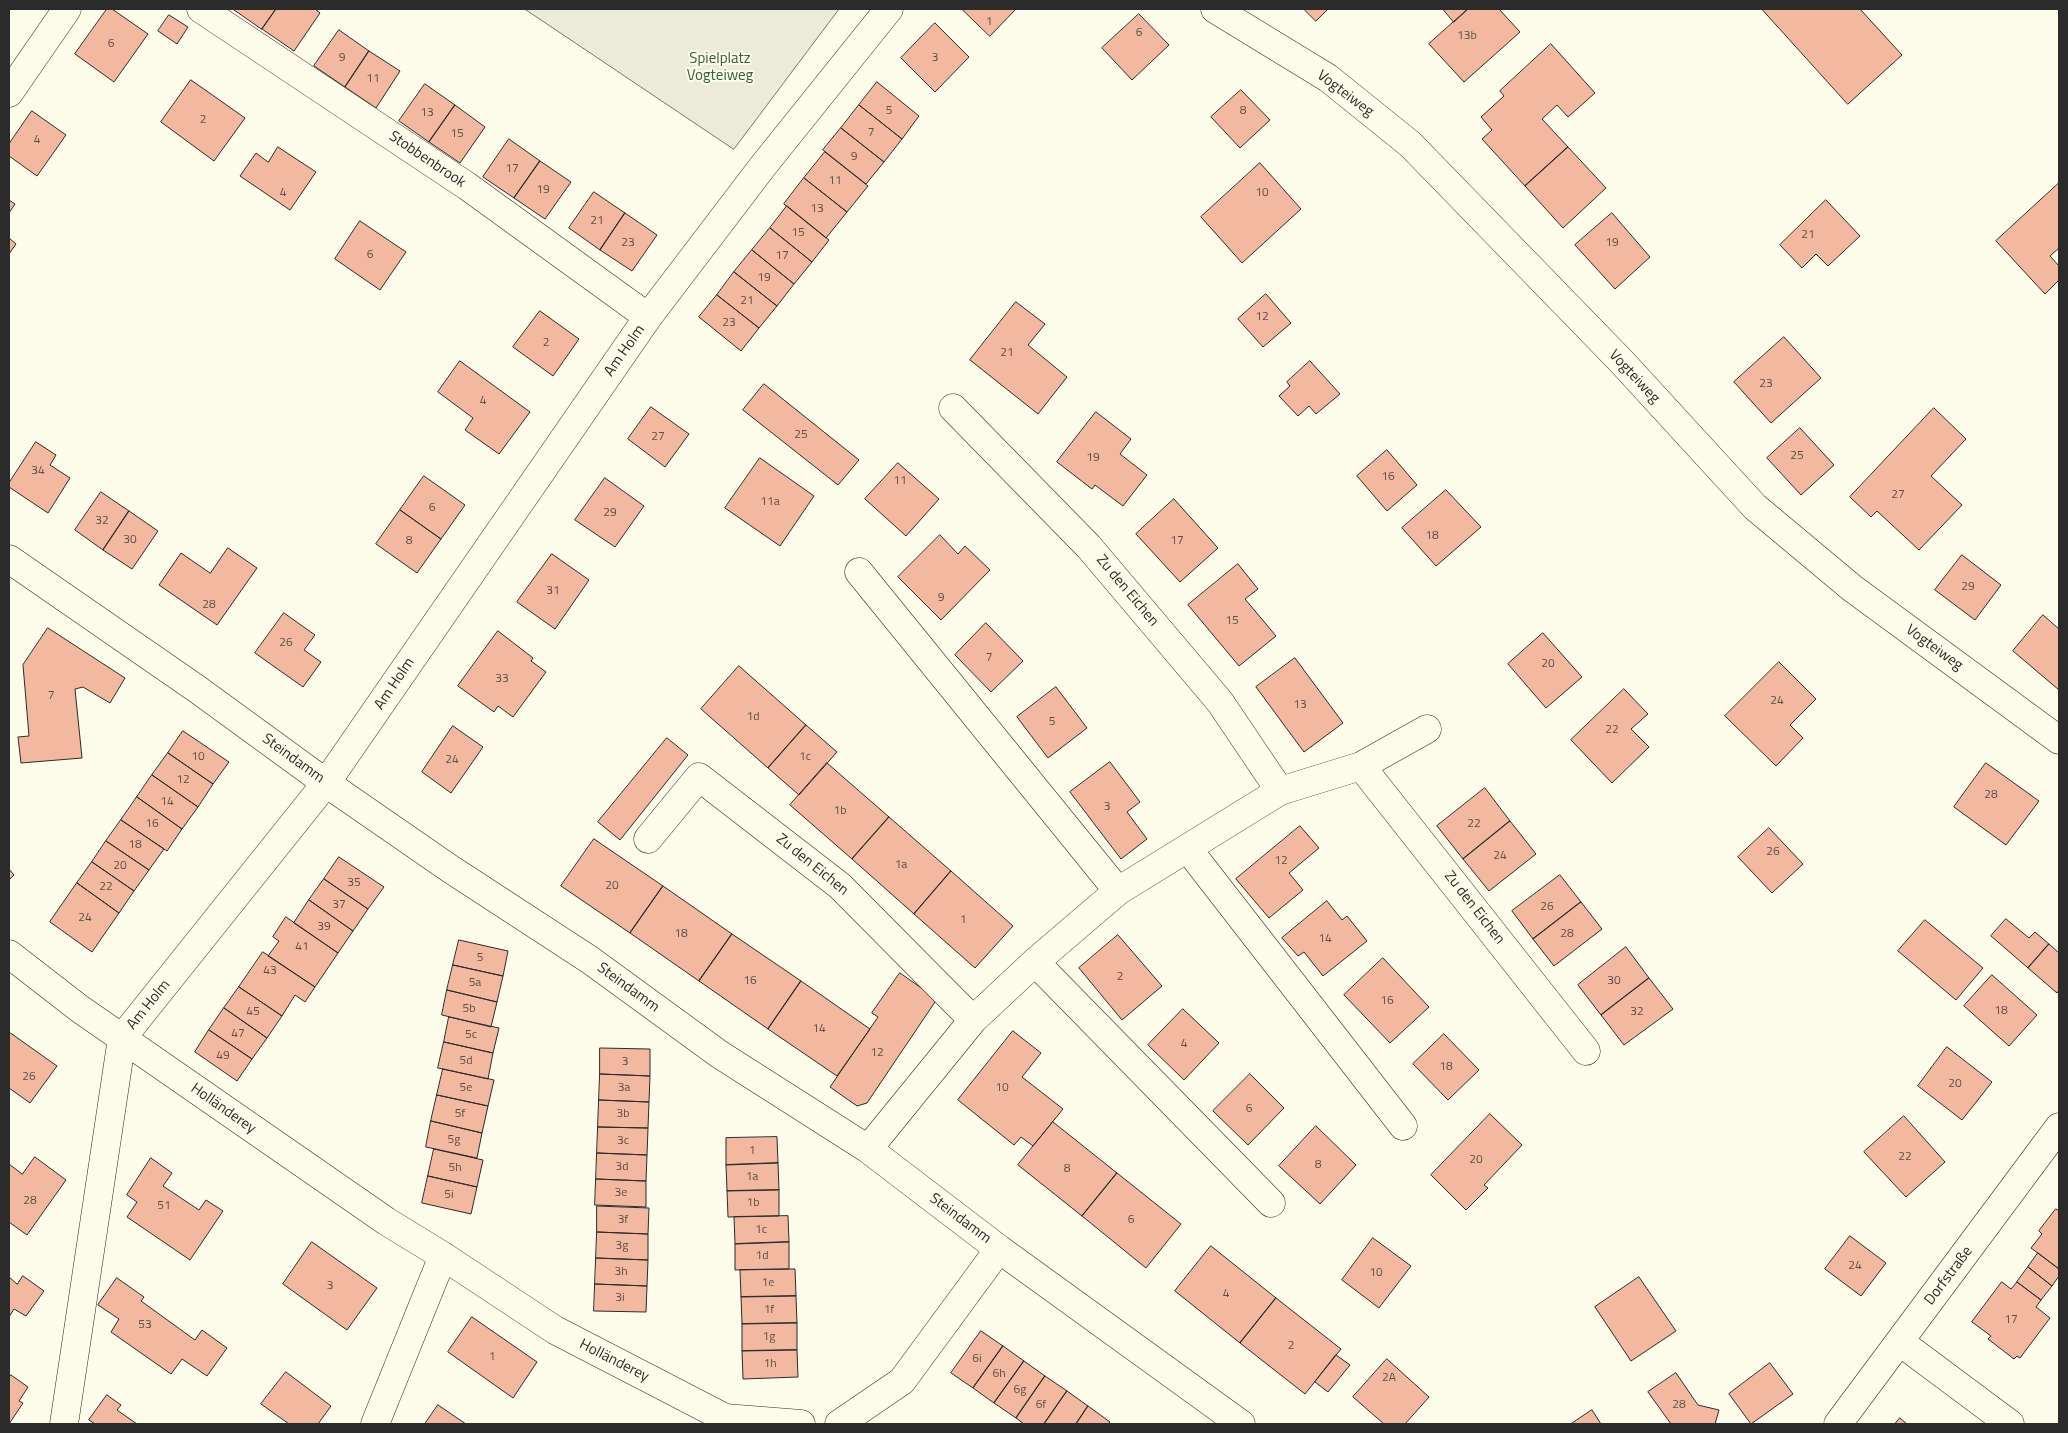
<!DOCTYPE html>
<html>
<head>
<meta charset="utf-8">
<style>
	body { margin:0 }
	#map { position:relative; width:2068px; height:1433px; overflow:hidden; background:#fdfbea; font-family:"Titillium Web",sans-serif }
	canvas { display:block }
	.frame { position:absolute; inset:0; border:10px solid #2b2b2b; pointer-events:none }
</style>
</head>
<body>
<div id="map">
<canvas width="2068" height="1433"></canvas>
<div class="frame"></div>
</div>
<script>
const context = document.querySelector('canvas').getContext('2d');
context.lineJoin = 'round';
function paint(path, color) { context.fillStyle = color; context.fill(path, 'evenodd'); }
function strokePath(path, color, width, dash) { context.strokeStyle = color; context.lineWidth = width; context.lineCap = dash ? 'butt' : 'round'; context.setLineDash(dash || []); context.stroke(path); }
function write(font, color, halo, rows, align = 'center') {
  context.font = font + ' "Titillium Web",sans-serif'; context.lineWidth = 4; context.setLineDash([]); context.textBaseline = 'middle'; context.strokeStyle = halo; context.fillStyle = color; for (const [text, x, y, turn = 0] of rows) {
    context.save(); context.translate(x, y); context.rotate((+turn || 0) * Math.PI / 180); context.textAlign = isNaN(turn) ? turn : align; if (halo) context.strokeText(text, 0, 0); context.fillText(text, 0, 0); context.restore();
  }
}
const green = new Path2D(`
	M 525,9 L 839,9 L 734,149 Z`);
paint(green, '#ecebdb');
strokePath(green, '#74746e', 1);
const building = new Path2D(`
	M 107,9 L 112,9 L 148,34 L 114,82 L 75,54 Z
	M 233,9 L 276,9 L 262,29 Z
	M 276,9 L 315,9 L 320,13 L 294,51 L 262,29 Z
	M 962,9 L 1016,9 L 990,36 Z
	M 1304,9 L 1328,9 L 1316,21 Z
	M 1443,9 L 1468,9 L 1454,22 Z
	M 1468,9 L 1499,9 L 1520,32 L 1464,82 L 1429,44 Z
	M 1762,9 L 1860,9 L 1902,55 L 1848,104 Z
	M 1139,14 L 1169,45 L 1132,80 L 1102,48 Z
	M 169,15 L 188,27 L 177,44 L 158,31 Z
	M 935,23 L 969,57 L 935,92 L 901,58 Z
	M 339,30 L 369,51 L 345,87 L 314,66 Z
	M 1551,44 L 1595,93 L 1568,117 L 1557,105 L 1542,119 L 1568,147 L 1525,186 L 1482,139 L 1492,130 L 1481,117 L 1504,96 L 1500,91 Z
	M 369,51 L 400,71 L 376,108 L 345,87 Z
	M 191,80 L 245,118 L 214,161 L 161,122 Z
	M 877,82 L 919,116 L 902,139 L 859,105 Z
	M 425,84 L 455,105 L 429,142 L 399,121 Z
	M 1241,90 L 1270,120 L 1240,148 L 1211,117 Z
	M 455,105 L 485,127 L 460,163 L 429,142 Z
	M 859,105 L 902,139 L 884,162 L 841,128 Z
	M 32,111 L 66,135 L 37,176 L 9,156 L 9,144 Z
	M 841,128 L 884,162 L 866,184 L 823,150 Z
	M 509,139 L 540,161 L 514,198 L 483,177 Z
	M 278,147 L 316,172 L 290,210 L 240,176 L 256,153 L 268,162 Z
	M 1568,147 L 1606,188 L 1563,228 L 1525,186 Z
	M 825,152 L 868,186 L 847,212 L 804,178 Z
	M 540,161 L 571,182 L 545,219 L 514,198 Z
	M 1260,163 L 1301,209 L 1242,263 L 1201,217 Z
	M 804,178 L 847,212 L 826,238 L 784,204 Z
	M 2059,183 L 2059,248 L 2050,256 L 2059,266 L 2059,280 L 2045,294 L 1996,241 Z
	M 594,192 L 625,213 L 600,250 L 569,228 Z
	M 9,200 L 15,204 L 9,213 Z
	M 1826,200 L 1860,236 L 1828,266 L 1816,254 L 1802,268 L 1780,245 Z
	M 787,206 L 829,240 L 812,262 L 770,228 Z
	M 625,213 L 657,235 L 632,271 L 600,250 Z
	M 1612,213 L 1650,257 L 1615,289 L 1575,245 Z
	M 360,221 L 406,252 L 380,290 L 335,259 Z
	M 770,228 L 812,262 L 794,284 L 752,250 Z
	M 9,238 L 16,244 L 9,254 Z
	M 752,250 L 794,284 L 777,306 L 734,272 Z
	M 734,272 L 777,306 L 759,328 L 717,295 Z
	M 1266,294 L 1291,323 L 1263,347 L 1238,319 Z
	M 717,295 L 759,328 L 741,351 L 699,317 Z
	M 1016,302 L 1045,324 L 1028,345 L 1067,377 L 1038,414 L 970,360 Z
	M 540,311 L 579,339 L 553,376 L 513,347 Z
	M 1784,337 L 1821,378 L 1771,423 L 1734,382 Z
	M 460,361 L 530,412 L 499,454 L 465,430 L 473,418 L 438,392 Z
	M 1310,361 L 1340,394 L 1316,414 L 1309,406 L 1298,416 L 1279,396 L 1290,386 L 1287,382 Z
	M 764,384 L 859,460 L 838,485 L 743,410 Z
	M 651,407 L 689,434 L 665,467 L 628,439 Z
	M 1934,408 L 1966,439 L 1931,476 L 1962,505 L 1919,550 L 1877,511 L 1871,517 L 1850,497 Z
	M 1096,412 L 1131,439 L 1120,454 L 1147,475 L 1123,506 L 1095,485 L 1092,489 L 1057,462 Z
	M 1800,428 L 1834,465 L 1801,495 L 1767,458 Z
	M 36,442 L 56,455 L 50,465 L 70,478 L 48,513 L 9,487 L 9,483 Z
	M 1387,450 L 1417,485 L 1387,511 L 1357,476 Z
	M 760,458 L 814,496 L 780,546 L 725,508 Z
	M 898,463 L 939,499 L 906,536 L 865,499 Z
	M 424,476 L 465,505 L 441,539 L 400,510 Z
	M 605,478 L 644,506 L 615,547 L 575,520 Z
	M 1446,490 L 1481,527 L 1436,566 L 1402,528 Z
	M 101,492 L 129,511 L 103,550 L 75,530 Z
	M 1174,499 L 1218,548 L 1180,582 L 1136,534 Z
	M 400,510 L 441,539 L 417,573 L 376,544 Z
	M 129,511 L 158,531 L 132,569 L 103,550 Z
	M 940,535 L 958,554 L 965,546 L 990,570 L 941,620 L 898,577 Z
	M 228,548 L 257,568 L 217,625 L 159,585 L 181,553 L 210,573 Z
	M 552,554 L 589,580 L 555,629 L 517,602 Z
	M 1962,555 L 2001,585 L 1975,620 L 1935,590 Z
	M 1238,564 L 1258,589 L 1245,599 L 1276,636 L 1239,666 L 1188,605 Z
	M 284,613 L 315,635 L 304,650 L 321,662 L 303,687 L 255,653 Z
	M 2043,615 L 2059,629 L 2059,690 L 2013,651 Z
	M 986,623 L 1023,661 L 991,692 L 955,655 Z
	M 48,628 L 125,678 L 110,703 L 83,687 L 75,689 L 82,758 L 21,763 L 18,737 L 29,736 L 23,665 Z
	M 498,631 L 533,658 L 531,661 L 546,672 L 513,717 L 498,706 L 494,712 L 458,686 Z
	M 1543,633 L 1582,677 L 1546,708 L 1508,664 Z
	M 1295,658 L 1343,723 L 1304,752 L 1256,687 Z
	M 1779,662 L 1816,699 L 1790,725 L 1803,738 L 1776,766 L 1725,716 Z
	M 739,666 L 806,725 L 768,768 L 701,709 Z
	M 1056,687 L 1087,728 L 1048,758 L 1017,717 Z
	M 1624,689 L 1648,714 L 1631,729 L 1649,747 L 1612,783 L 1571,740 Z
	M 806,725 L 837,752 L 799,795 L 768,768 Z
	M 453,726 L 483,747 L 451,793 L 422,772 Z
	M 183,731 L 229,762 L 213,784 L 168,753 Z
	M 667,738 L 688,755 L 620,840 L 598,822 Z
	M 168,753 L 213,784 L 198,807 L 152,775 Z
	M 1110,762 L 1140,802 L 1127,812 L 1147,839 L 1121,859 L 1070,792 Z
	M 827,763 L 889,817 L 852,859 L 790,805 Z
	M 1986,763 L 2039,801 L 2006,845 L 1954,807 Z
	M 152,775 L 198,807 L 182,829 L 137,797 Z
	M 1485,788 L 1510,821 L 1463,859 L 1437,826 Z
	M 137,797 L 182,829 L 167,851 L 121,820 Z
	M 889,817 L 951,871 L 914,914 L 852,859 Z
	M 121,820 L 164,849 L 149,870 L 106,841 Z
	M 1510,821 L 1536,854 L 1489,891 L 1463,859 Z
	M 1300,826 L 1319,848 L 1289,873 L 1303,890 L 1269,918 L 1236,879 Z
	M 1769,828 L 1803,864 L 1772,893 L 1738,857 Z
	M 594,839 L 663,886 L 630,933 L 561,886 Z
	M 106,841 L 149,870 L 134,891 L 92,862 Z
	M 339,857 L 384,887 L 368,909 L 324,879 Z
	M 92,862 L 134,891 L 119,913 L 77,883 Z
	M 9,869 L 14,875 L 9,880 Z
	M 951,871 L 1013,926 L 975,968 L 914,914 Z
	M 1560,875 L 1581,902 L 1533,939 L 1512,911 Z
	M 324,879 L 368,909 L 353,931 L 309,900 Z
	M 77,883 L 119,913 L 92,952 L 50,922 Z
	M 663,886 L 732,934 L 699,981 L 630,933 Z
	M 309,900 L 353,931 L 338,953 L 294,923 Z
	M 1327,901 L 1342,920 L 1347,916 L 1367,941 L 1323,976 L 1304,952 L 1298,956 L 1282,938 Z
	M 1581,902 L 1602,929 L 1554,966 L 1533,939 Z
	M 286,917 L 338,953 L 315,987 L 268,956 L 279,941 L 273,937 Z
	M 2006,919 L 2029,938 L 2035,932 L 2049,944 L 2028,968 L 1991,936 Z
	M 1925,920 L 1983,968 L 1956,1000 L 1898,951 Z
	M 732,934 L 801,981 L 768,1029 L 699,981 Z
	M 1118,935 L 1162,986 L 1122,1020 L 1079,968 Z
	M 459,940 L 508,951 L 503,976 L 453,965 Z
	M 2049,944 L 2059,953 L 2059,990 L 2057,993 L 2028,968 Z
	M 1626,947 L 1649,978 L 1601,1015 L 1578,985 Z
	M 263,952 L 315,987 L 305,1002 L 295,995 L 282,1016 L 239,987 Z
	M 1383,958 L 1429,1007 L 1390,1043 L 1344,995 Z
	M 453,965 L 503,976 L 497,1002 L 447,990 Z
	M 900,973 L 937,999 L 867,1103 L 857,1106 L 830,1087 L 878,1017 L 872,1013 Z
	M 1992,975 L 2037,1015 L 2009,1046 L 1964,1006 Z
	M 1649,978 L 1673,1009 L 1624,1045 L 1601,1015 Z
	M 801,981 L 870,1029 L 837,1076 L 768,1029 Z
	M 239,987 L 282,1016 L 267,1038 L 224,1008 Z
	M 447,990 L 497,1002 L 491,1027 L 442,1015 Z
	M 224,1008 L 267,1038 L 252,1059 L 209,1030 Z
	M 1183,1009 L 1219,1043 L 1184,1080 L 1148,1045 Z
	M 449,1017 L 499,1028 L 493,1053 L 444,1042 Z
	M 209,1030 L 252,1059 L 237,1081 L 195,1052 Z
	M 1013,1031 L 1041,1053 L 1022,1077 L 1063,1109 L 1033,1146 L 1021,1137 L 1014,1145 L 958,1100 Z
	M 9,1032 L 57,1066 L 30,1103 L 9,1088 Z
	M 1444,1034 L 1479,1070 L 1448,1100 L 1413,1064 Z
	M 444,1042 L 493,1053 L 488,1079 L 438,1068 Z
	M 1947,1047 L 1992,1082 L 1962,1120 L 1918,1086 Z
	M 600,1048 L 650,1049 L 650,1076 L 600,1074 Z
	M 443,1069 L 494,1080 L 488,1106 L 437,1095 Z
	M 600,1074 L 650,1076 L 649,1102 L 599,1100 Z
	M 1250,1074 L 1284,1108 L 1248,1145 L 1213,1111 Z
	M 437,1095 L 488,1106 L 482,1133 L 431,1121 Z
	M 599,1100 L 649,1102 L 648,1128 L 598,1127 Z
	M 1490,1114 L 1522,1145 L 1484,1185 L 1488,1188 L 1466,1210 L 1431,1175 Z
	M 1904,1116 L 1945,1162 L 1906,1197 L 1864,1152 Z
	M 431,1121 L 482,1133 L 477,1158 L 426,1147 Z
	M 1053,1122 L 1117,1173 L 1082,1216 L 1018,1165 Z
	M 1316,1126 L 1356,1165 L 1320,1204 L 1279,1166 Z
	M 598,1127 L 648,1128 L 647,1155 L 597,1153 Z
	M 777,1137 L 778,1163 L 726,1165 L 726,1138 Z
	M 434,1149 L 483,1160 L 477,1187 L 428,1176 Z
	M 597,1153 L 647,1155 L 646,1181 L 596,1179 Z
	M 35,1157 L 66,1180 L 27,1235 L 9,1222 L 9,1164 L 22,1174 Z
	M 151,1158 L 172,1173 L 163,1186 L 199,1210 L 206,1200 L 223,1211 L 190,1260 L 127,1217 L 137,1202 L 127,1195 Z
	M 778,1163 L 779,1190 L 727,1191 L 726,1165 Z
	M 1117,1173 L 1181,1224 L 1146,1268 L 1082,1216 Z
	M 428,1176 L 477,1187 L 471,1214 L 422,1203 Z
	M 596,1179 L 646,1181 L 646,1207 L 595,1205 Z
	M 779,1190 L 779,1216 L 728,1217 L 727,1191 Z
	M 597,1206 L 649,1208 L 648,1234 L 597,1232 Z
	M 2056,1209 L 2059,1211 L 2059,1269 L 2031,1248 L 2042,1234 L 2039,1231 Z
	M 788,1216 L 789,1242 L 735,1244 L 734,1217 Z
	M 597,1232 L 648,1234 L 648,1260 L 596,1258 Z
	M 1850,1236 L 1886,1263 L 1861,1296 L 1825,1269 Z
	M 1373,1238 L 1411,1266 L 1379,1308 L 1342,1280 Z
	M 312,1242 L 377,1288 L 347,1330 L 283,1284 Z
	M 789,1242 L 789,1269 L 735,1270 L 735,1244 Z
	M 1211,1246 L 1276,1298 L 1240,1343 L 1175,1291 Z
	M 2038,1253 L 2059,1269 L 2059,1276 L 2052,1286 L 2028,1267 Z
	M 596,1258 L 648,1260 L 647,1286 L 595,1284 Z
	M 2028,1267 L 2052,1286 L 2041,1300 L 2017,1282 Z
	M 789,1269 L 795,1269 L 796,1296 L 741,1297 L 740,1270 Z
	M 23,1276 L 44,1291 L 26,1316 L 14,1309 L 9,1317 L 9,1277 L 17,1284 Z
	M 1639,1277 L 1676,1331 L 1631,1361 L 1595,1307 Z
	M 117,1278 L 144,1297 L 141,1301 L 195,1340 L 202,1330 L 227,1348 L 207,1376 L 182,1359 L 171,1374 L 111,1332 L 119,1319 L 98,1305 Z
	M 2002,1282 L 2011,1289 L 2017,1282 L 2041,1300 L 2036,1307 L 2050,1318 L 2020,1358 L 2017,1356 L 2014,1359 L 1988,1339 L 1991,1336 L 1972,1322 Z
	M 595,1284 L 647,1286 L 646,1312 L 594,1311 Z
	M 796,1296 L 797,1323 L 742,1324 L 741,1297 Z
	M 1276,1298 L 1341,1349 L 1305,1394 L 1240,1343 Z
	M 472,1317 L 537,1362 L 513,1398 L 448,1352 Z
	M 797,1323 L 797,1350 L 742,1351 L 742,1324 Z
	M 981,1331 L 1003,1346 L 973,1388 L 951,1373 Z
	M 1003,1346 L 1024,1361 L 994,1403 L 973,1388 Z
	M 797,1350 L 798,1377 L 743,1379 L 742,1351 Z
	M 1336,1355 L 1350,1365 L 1328,1392 L 1315,1382 Z
	M 1387,1359 L 1429,1397 L 1405,1424 L 1384,1424 L 1353,1397 Z
	M 1024,1361 L 1045,1376 L 1016,1418 L 994,1403 Z
	M 1770,1363 L 1793,1394 L 1751,1424 L 1729,1394 Z
	M 286,1372 L 331,1406 L 318,1424 L 289,1424 L 261,1404 Z
	M 1676,1373 L 1698,1405 L 1719,1410 L 1715,1424 L 1671,1424 L 1648,1392 Z
	M 11,1375 L 28,1387 L 19,1401 L 23,1403 L 9,1424 L 9,1378 Z
	M 1045,1376 L 1067,1391 L 1044,1424 L 1024,1424 L 1016,1418 Z
	M 1067,1391 L 1088,1406 L 1076,1424 L 1044,1424 Z
	M 107,1395 L 121,1405 L 117,1410 L 137,1424 L 95,1424 L 89,1420 Z
	M 438,1405 L 466,1424 L 425,1424 Z
	M 1088,1406 L 1110,1422 L 1108,1424 L 1076,1424 Z
	M 1592,1410 L 1601,1424 L 1571,1424 Z
	M 1900,1418 L 1907,1424 L 1895,1424 Z`);
paint(building, '#f2b8a0');
strokePath(building, '#2b2b2b', 1);
const street = new Path2D(`
	M 201,9 L 467,186 L 648,317
	M 1215,9 L 1328,78 L 1410,144 L 1621,361 L 1755,507 L 1852,588 L 2059,740
	M 9,93 L 67,9
	M 953,408 L 1089,547 L 1220,702 L 1280,791
	M 9,559 L 197,689 L 326,783 L 449,868 L 590,960 L 719,1054 L 868,1149 L 999,1249 L 1241,1424
	M 859,572 L 1118,891
	M 1361,766 L 1586,1051
	M 648,839 L 699,777 L 840,886 L 973,1020
	M 1188,849 L 1403,1126
	M 9,954 L 80,1009 L 386,1221 L 443,1256 L 555,1330 L 725,1418 L 801,1424
	M 1035,962 L 1271,1203
	M 868,1149 L 973,1020 L 1035,962 L 1118,891 L 1280,791 L 1361,766 L 1427,729
	M 1900,1342 L 2010,1424
	M 64,1424 L 122,1038 L 326,783 L 648,317 L 763,166 L 889,9
	M 375,1424 L 443,1256
	M 839,1424 L 902,1381 L 999,1249`);
const secondary = new Path2D(`
	M 1838,1424 L 2059,1127`);
strokePath(street, '#2b2b2b', 29);
strokePath(secondary, '#2b2b2b', 29);
strokePath(street, '#fdfbea', 28);
strokePath(secondary, '#fdfbea', 28);
write('12px', '#5d4e48', null, [
	["1",989,22],
	["6",1139,33],
	["13b",1467,36],
	["6",111,44],
	["9",342,58],
	["3",935,58],
	["11",373,79],
	["5",889,111],
	["8",1243,111],
	["13",427,113],
	["2",203,120],
	["7",871,133],
	["15",457,134],
	["4",37,140],
	["9",854,157],
	["17",512,169],
	["11",835,181],
	["19",543,190],
	["4",283,193],
	["10",1262,193],
	["13",817,209],
	["21",597,221],
	["15",798,233],
	["21",1808,235],
	["23",628,243],
	["19",1612,243],
	["6",370,255],
	["17",782,256],
	["19",764,278],
	["21",747,301],
	["12",1262,317],
	["23",729,323],
	["2",546,343],
	["21",1007,353],
	["23",1766,384],
	["4",483,401],
	["25",801,435],
	["27",658,437],
	["25",1797,456],
	["19",1093,458],
	["34",38,471],
	["16",1388,477],
	["11",900,481],
	["27",1898,495],
	["11a",770,502],
	["6",432,508],
	["29",610,513],
	["32",102,521],
	["18",1432,536],
	["30",130,540],
	["8",409,541],
	["17",1177,541],
	["29",1968,587],
	["31",553,591],
	["9",941,598],
	["28",209,605],
	["15",1232,621],
	["26",286,643],
	["7",989,658],
	["20",1548,664],
	["33",502,679],
	["7",51,696],
	["24",1777,701],
	["13",1300,705],
	["1d",753,717],
	["5",1052,722],
	["22",1612,730],
	["10",198,757],
	["1c",805,757],
	["24",452,760],
	["12",183,780],
	["28",1991,795],
	["14",167,802],
	["3",1107,807],
	["1b",840,811],
	["16",152,824],
	["22",1474,824],
	["18",135,845],
	["26",1773,852],
	["24",1500,856],
	["12",1281,861],
	["1a",901,865],
	["20",120,866],
	["35",354,883],
	["20",612,886],
	["22",106,887],
	["37",339,905],
	["26",1547,907],
	["24",85,918],
	["1",963,920],
	["39",324,927],
	["18",681,934],
	["28",1567,934],
	["14",1325,939],
	["41",302,947],
	["5",480,958],
	["43",270,971],
	["2",1120,977],
	["16",750,981],
	["30",1614,981],
	["5a",475,983],
	["16",1387,1001],
	["5b",469,1009],
	["18",2001,1011],
	["45",253,1012],
	["32",1637,1012],
	["14",819,1029],
	["47",238,1034],
	["5c",471,1035],
	["4",1184,1044],
	["12",877,1053],
	["49",223,1056],
	["5d",466,1061],
	["3",625,1062],
	["18",1446,1067],
	["26",29,1077],
	["20",1955,1084],
	["5e",466,1088],
	["3a",624,1088],
	["10",1002,1088],
	["6",1249,1109],
	["5f",460,1114],
	["3b",623,1114],
	["5g",454,1140],
	["3c",623,1141],
	["1",752,1151],
	["22",1905,1157],
	["20",1476,1160],
	["8",1318,1165],
	["3d",622,1167],
	["5h",455,1168],
	["8",1067,1169],
	["1a",752,1177],
	["3e",621,1193],
	["5i",449,1195],
	["28",30,1201],
	["1b",753,1203],
	["51",164,1206],
	["3f",623,1220],
	["6",1131,1220],
	["1c",761,1230],
	["3g",622,1246],
	["1d",762,1256],
	["24",1855,1266],
	["3h",621,1272],
	["10",1376,1273],
	["1e",768,1283],
	["3",330,1286],
	["4",1226,1294],
	["3i",620,1298],
	["1f",769,1310],
	["17",2011,1320],
	["53",145,1325],
	["1g",769,1337],
	["2",1291,1346],
	["1",492,1357],
	["6i",977,1359],
	["1h",770,1364],
	["6h",999,1374],
	["2A",1389,1378],
	["6g",1020,1390],
	["6f",1041,1405],
	["28",1679,1405]
]);
write('15px', '#34623c', '#fdfbea', [
	["Spielplatz",720,59],
	["Vogteiweg",720,76]
]);
write('15px', '#2b2b2b', '#fdfbea', [
	["Vogteiweg",1345,94,37],
	["Stobbenbrook",427,160,34],
	["Am Holm",625,351,-55],
	["Vogteiweg",1634,377,47],
	["Zu den Eichen",1127,591,50],
	["Vogteiweg",1934,648,36],
	["Am Holm",395,684,-56],
	["Steindamm",293,759,36],
	["Zu den Eichen",812,865,39],
	["Zu den Eichen",1474,908,52],
	["Steindamm",628,988,36],
	["Am Holm",149,1005,-51],
	["Holländerey",223,1109,35],
	["Steindamm",960,1219,37],
	["Dorfstraße",1949,1276,-53],
	["Holländerey",614,1361,27]
]);
</script>
</body>
</html>
